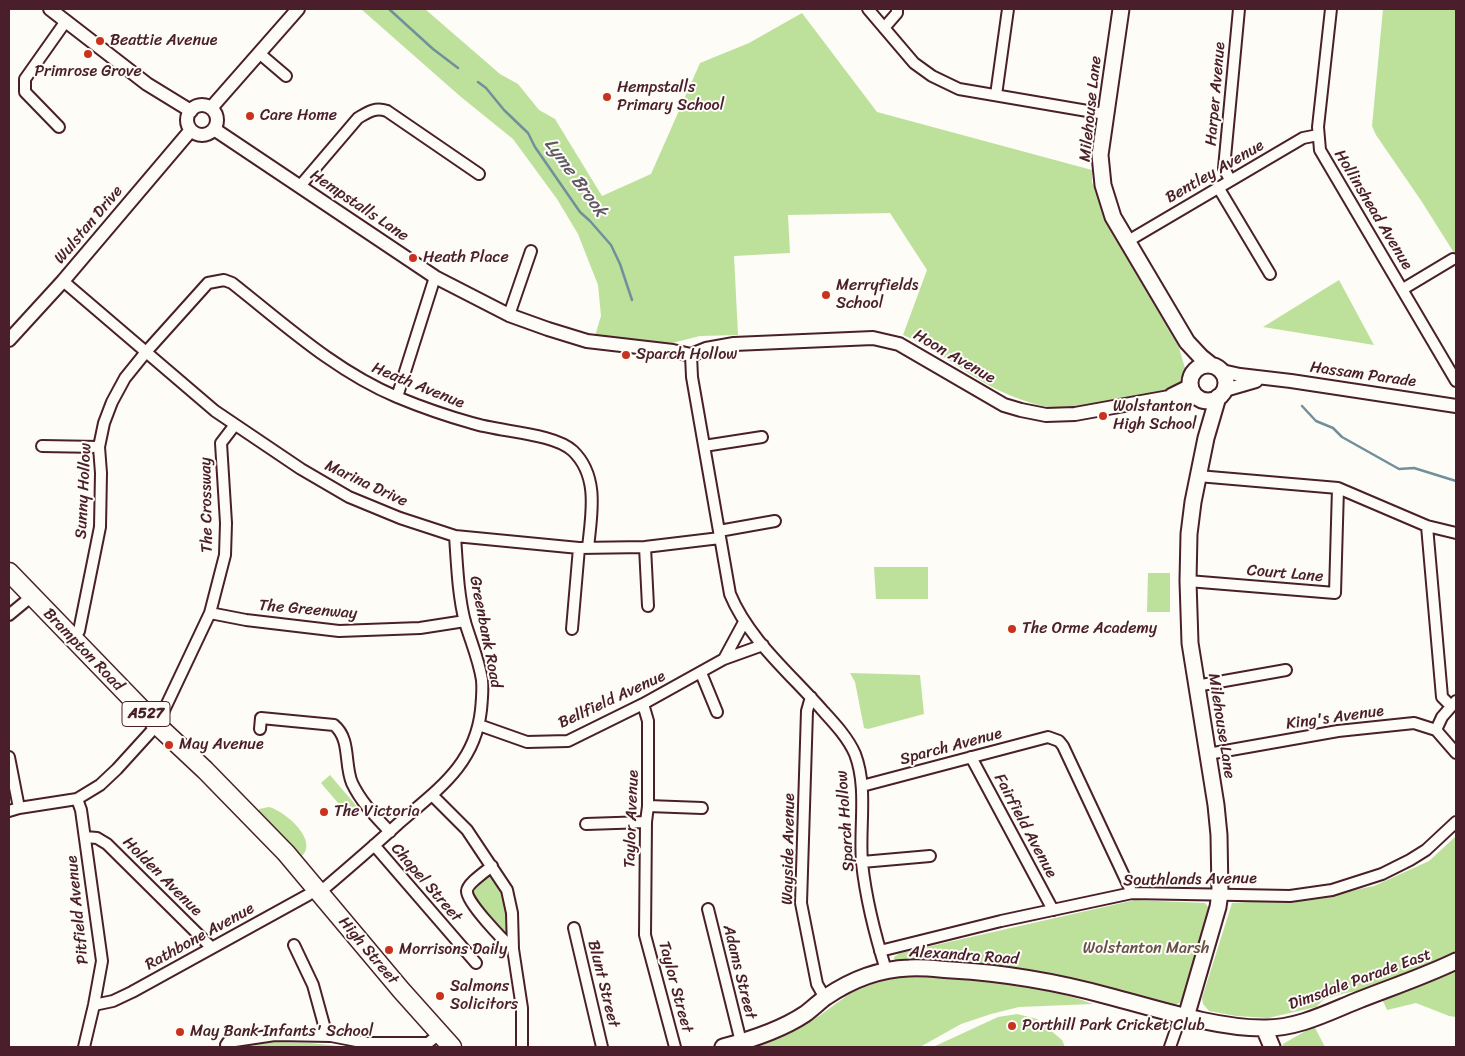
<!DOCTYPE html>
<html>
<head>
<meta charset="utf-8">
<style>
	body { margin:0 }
	#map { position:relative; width:1465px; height:1056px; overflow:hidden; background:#fdfcf7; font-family:Sriracha,sans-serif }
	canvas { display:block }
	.frame { position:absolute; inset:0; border:10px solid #4a1f2b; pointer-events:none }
</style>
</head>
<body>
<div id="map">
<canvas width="1465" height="1056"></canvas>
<div class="frame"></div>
</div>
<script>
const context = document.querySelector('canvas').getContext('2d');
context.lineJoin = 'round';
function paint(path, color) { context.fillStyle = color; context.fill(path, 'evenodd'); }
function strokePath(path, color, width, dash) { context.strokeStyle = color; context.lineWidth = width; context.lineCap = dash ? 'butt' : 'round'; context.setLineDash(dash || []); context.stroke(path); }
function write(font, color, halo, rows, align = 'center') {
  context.font = font + ' Sriracha,sans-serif'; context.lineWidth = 4; context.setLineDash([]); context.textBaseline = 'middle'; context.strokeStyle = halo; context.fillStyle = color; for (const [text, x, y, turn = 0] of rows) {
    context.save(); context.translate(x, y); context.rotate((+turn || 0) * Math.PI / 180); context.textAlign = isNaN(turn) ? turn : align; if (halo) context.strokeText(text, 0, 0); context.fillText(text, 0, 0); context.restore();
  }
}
paint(new Path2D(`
	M 361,9 L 425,9 L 500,74 L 518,84 L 539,110 L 555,119 L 602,196 L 651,174 L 700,63 L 749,43 L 802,13 L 877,112 L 1092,170 L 1092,182 L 1104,213 L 1150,290 L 1177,341 L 1185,368 L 1181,385 L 1177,389 C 1147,395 1114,405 1084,409 C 1053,412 1019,401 992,387 C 962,371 935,348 903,335 L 927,270 L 890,213 L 788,215 L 790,253 L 734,256 L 738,335 L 700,336 L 668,344 L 594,339 L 601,316 L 598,285 L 578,234 L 557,199 L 513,139 L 461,97 Z
	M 1383,9 L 1456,9 L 1456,256 L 1422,202 L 1376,135 L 1372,126 Z
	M 1339,280 L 1374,345 L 1263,327 Z
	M 874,567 L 928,567 L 928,599 L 876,599 Z
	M 1148,573 L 1170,573 L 1170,612 L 1147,612 Z
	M 850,673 L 920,675 L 924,714 L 868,729 L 864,728 L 855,682 Z
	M 330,775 L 359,809 L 350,817 L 321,783 Z
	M 269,807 C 285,811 320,841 301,857 L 259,812 L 259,809 Z
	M 1456,836 L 1456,954 L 1373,989 L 1345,993 L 1323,1000 L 1316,1007 L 1268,1018 L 1236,1016 L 1209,1011 L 1203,1004 L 1202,998 L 1232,903 L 1315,898 L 1374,886 L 1429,861 Z
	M 492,866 L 507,891 L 513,949 L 469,900 L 469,885 Z
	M 1135,900 L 1205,903 L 1209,908 L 1181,1002 L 1175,1005 L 1079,981 L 895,963 L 894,957 L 900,953 Z
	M 1456,967 L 1456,1017 L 1449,1016 L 1416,1003 L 1387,1010 L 1382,999 Z
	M 894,976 C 955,977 1036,982 1093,1004 L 1019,1007 L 991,1014 L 961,1024 L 920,1047 L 752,1047 L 791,1032 L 819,1016 L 852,992 Z
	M 1017,1014 L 1037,1019 L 1062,1040 L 1065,1047 L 933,1047 L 998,1017 Z
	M 1314,1026 L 1325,1047 L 1282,1047 L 1283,1044 Z
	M 273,1042 L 310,1043 L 349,1047 L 229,1047 Z`), '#bde19b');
strokePath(new Path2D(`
	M 389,9 L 433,49 L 458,68
	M 478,82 L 486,88 L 504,110 L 528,133 L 535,147 L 580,212 L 590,221 L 611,245 L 620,264 L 632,300
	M 1302,406 L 1316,421 L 1333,428 L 1342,437 L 1399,469 L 1414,468 L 1456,481`), '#71909c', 2.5);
const minor = new Path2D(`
	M 868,9 L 914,63 L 932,76 L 959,89 L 1105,114
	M 1331,9 L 1318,127 L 1320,150 L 1456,381
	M 884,28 L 897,13 L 897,9
	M 259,53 L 286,76
	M 996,95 L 1008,9
	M 59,127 L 25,92 L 25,79 L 66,21
	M 1230,180 L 1224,168 L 1239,9
	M 300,186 L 358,118 C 368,112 375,107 387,111 L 479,174
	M 1218,187 L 1270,274
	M 1128,241 L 1303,138 L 1318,135
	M 63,281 L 215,411 L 301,469 L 349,497 L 400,518 L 455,536 L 579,548 L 645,547 L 720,538
	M 1403,289 L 1453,259
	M 509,315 L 531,251
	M 691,355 L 692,377 L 730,594 C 749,640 791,674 824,712 C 835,724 848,738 855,754 C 868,788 859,827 862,863 C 866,900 875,935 886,970
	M 397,397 L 435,277
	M 42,446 L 99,447
	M 704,446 L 762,437
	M 1198,476 L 1338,488 L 1427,526 L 1456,533
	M 1427,526 L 1442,697 L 1451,706
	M 719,531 L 775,521
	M 645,547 L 648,606
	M 1188,581 L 1335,593 L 1338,488
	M 210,613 L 246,620 L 339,631 L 420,628 L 465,621
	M 9,615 L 32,596
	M 572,629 L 579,548
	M 72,639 L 79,631 L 100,527 L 101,473 L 99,447 L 104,423 L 112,402 L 125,378 L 146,352 L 208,283 L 224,280 L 232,283 C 284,324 335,371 397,397 C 421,407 447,416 472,423 C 500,432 554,433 573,451 C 600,477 591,516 588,548
	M 724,659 L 744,622
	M 701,673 L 717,712
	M 1196,686 L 1286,670
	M 811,697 L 807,711 L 801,903 L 817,984 L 825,998
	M 643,704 L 648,721 L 648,806 L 646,822 L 645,935 L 675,1047
	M 479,725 L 527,742 L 568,741 L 643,704 L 724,659 L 763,645
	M 260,729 L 261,718 L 334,725 C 351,739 344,764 352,783 C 361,802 375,816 390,832
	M 1436,730 L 1442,717 L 1456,701
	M 1208,754 L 1338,731 L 1414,723 L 1436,730 L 1456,753
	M 9,757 L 19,808
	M 971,757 L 1053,910
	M 862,786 L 1048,737 L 1059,741 L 1063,746 L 1132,893
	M 433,796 L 467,830 L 507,890 L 512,913 L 513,949 L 522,1008 L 522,1047
	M 77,799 L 81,810 L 102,961 L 94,1005 L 84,1047
	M 648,806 L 702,808
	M 9,811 L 19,808 L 77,799 L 100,785 L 117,769 L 157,725 L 210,613 L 225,555 L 226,523 L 221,443 L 234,426
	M 586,824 L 646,822
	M 85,837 L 97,838 L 107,844 L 212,948
	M 374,845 L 476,963
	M 862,862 L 930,856
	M 492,866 C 486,871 467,884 467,891 C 466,902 504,941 513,949
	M 319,893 C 346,870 373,847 399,823 C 437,790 475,765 481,710 C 482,700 483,690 482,680 C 479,660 471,642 465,622 C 458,595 457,564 455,536
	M 708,909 L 741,1042
	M 574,928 L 602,1047
	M 294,945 L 313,985 L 327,1036
	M 880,951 L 1001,921 L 1132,893 L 1290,896 L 1332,890 L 1382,874 L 1410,860 L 1426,850 L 1456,822
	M 94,1005 L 113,1001 L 132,992 L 308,895 L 316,889
	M 226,1045 L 228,1042 L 275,1035 L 331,1036 L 367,1043 L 428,1043 L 439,1034
	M 1170,1047 L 1178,1024`);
const tertiary = new Path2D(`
	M 50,9 L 147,84 L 191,111
	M187 120a15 15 0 1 1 30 0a15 15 0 1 1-30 0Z
	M 211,108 L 298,9
	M 214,129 L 435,277 L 509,315 L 548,329 L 587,341 L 673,351 L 691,355 L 706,349 L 734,344 L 873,338 L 899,344 L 1004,405 L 1021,410 L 1046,415 L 1075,414 L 1169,397 L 1196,396
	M 9,340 L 63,281 L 191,130
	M 1222,371 L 1240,375 L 1291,381 L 1456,406
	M 1225,390 L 1256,381
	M 1171,395 L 1191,385`);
const secondary = new Path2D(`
	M 1121,9 L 1100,155 L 1103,185 L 1113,217 L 1187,342 L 1201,357 L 1211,365
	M1190 383a18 18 0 1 1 36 0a18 18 0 1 1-36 0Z
	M 1186,1017 L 1218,907 L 1220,893 L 1219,835 L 1216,805 L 1190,643 L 1188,581 L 1189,534 L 1193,502 L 1206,438 L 1218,397
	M 1264,1028 L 1272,1047
	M 723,1047 C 750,1040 781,1030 805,1014 C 812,1009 819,1002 826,997 C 851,980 879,969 909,968 C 923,967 938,969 952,970 C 1004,973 1057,982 1108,996 C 1155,1008 1214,1028 1263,1028 C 1297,1029 1329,1012 1359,1000 C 1392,987 1425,976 1456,961`);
const trunk = new Path2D(`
	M 9,572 L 157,725 L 205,770 L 286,853 L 401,990 L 452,1047`);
strokePath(minor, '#4a1f2b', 14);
strokePath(tertiary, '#4a1f2b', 16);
strokePath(secondary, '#4a1f2b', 19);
strokePath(trunk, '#4a1f2b', 21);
strokePath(minor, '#fdfcf7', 10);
strokePath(tertiary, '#fdfcf7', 12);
strokePath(secondary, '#fdfcf7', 15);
strokePath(trunk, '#fdfcf7', 18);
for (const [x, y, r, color] of [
	[100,41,5,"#c8321e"],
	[88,54,5,"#c8321e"],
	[607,97,5,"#c8321e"],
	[250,116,5,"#c8321e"],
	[413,258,5,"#c8321e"],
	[826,295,5,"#c8321e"],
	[626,355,5,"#c8321e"],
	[1103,416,5,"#c8321e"],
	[1012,629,5,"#c8321e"],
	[169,745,5,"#c8321e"],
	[324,812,5,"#c8321e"],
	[389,950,5,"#c8321e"],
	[440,996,5,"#c8321e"],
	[1012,1026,5,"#c8321e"],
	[180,1032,5,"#c8321e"]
]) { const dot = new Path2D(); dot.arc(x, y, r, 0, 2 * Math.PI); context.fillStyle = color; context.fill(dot); strokePath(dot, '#fdfcf7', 2); }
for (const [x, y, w] of [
	[146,714,48]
]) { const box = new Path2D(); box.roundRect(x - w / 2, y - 12.5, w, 25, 4); context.fillStyle = '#fdfcf7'; context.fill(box); strokePath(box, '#4a1f2b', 1); }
write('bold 15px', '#4a1f2b', null, [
	["A527",146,714]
]);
write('16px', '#4a1f2b', '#fdfcf7', [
	["Beattie Avenue",110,41],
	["Primrose Grove",88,72,"center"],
	["Hempstalls",617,88],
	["Primary School",617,106],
	["Care Home",260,116],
	["Heath Place",423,258],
	["Merryfields",836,286],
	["School",836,304],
	["Sparch Hollow",636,355],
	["Wolstanton",1113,407],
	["High School",1113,425],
	["The Orme Academy",1022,629],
	["May Avenue",179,745],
	["The Victoria",334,812],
	["Morrisons Daily",399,950],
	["Salmons",450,987],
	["Solicitors",450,1005],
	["Porthill Park Cricket Club",1022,1026],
	["May Bank Infants' School",190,1032]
], 'left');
write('16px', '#4a1f2b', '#fdfcf7', [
	["Harper Avenue",1216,94,-85],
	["Milehouse Lane",1091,109,-84],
	["Bentley Avenue",1215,172,-30],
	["Hempstalls Lane",359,206,34],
	["Hollinshead Avenue",1373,210,59],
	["Wulstan Drive",89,225,-50],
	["Hoon Avenue",954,357,30],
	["Hassam Parade",1363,375,8],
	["Heath Avenue",418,386,22],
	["Marina Drive",366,484,25],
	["Sunny Hollow",84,491,-87],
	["The Crossway",207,505,-91],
	["Court Lane",1285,574,5],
	["The Greenway",308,610,5],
	["Greenbank Road",485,632,79],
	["Brampton Road",83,650,46],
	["Bellfield Avenue",612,700,-25],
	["King's Avenue",1335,718,-8],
	["Milehouse Lane",1221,726,81],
	["Sparch Avenue",951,747,-15],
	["Taylor Avenue",632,819,-88],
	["Sparch Hollow",846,821,-94],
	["Fairfield Avenue",1025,826,62],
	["Wayside Avenue",789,849,-89],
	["Holden Avenue",162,877,45],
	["Southlands Avenue",1190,880,-1],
	["Chapel Street",426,883,49],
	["Pitfield Avenue",78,910,-96],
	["Rathbone Avenue",200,937,-29],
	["High Street",368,951,50],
	["Alexandra Road",964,956,4],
	["Adams Street",739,972,76],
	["Dimsdale Parade East",1360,980,-20],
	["Blunt Street",603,984,76],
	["Taylor Street",675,987,75]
]);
write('16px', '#675047', '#fdfcf7', [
	["Wolstanton Marsh",1146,949]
]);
write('italic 18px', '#5e5764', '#fdfcf7', [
	["Lyme Brook",575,178,54]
]);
</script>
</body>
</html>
